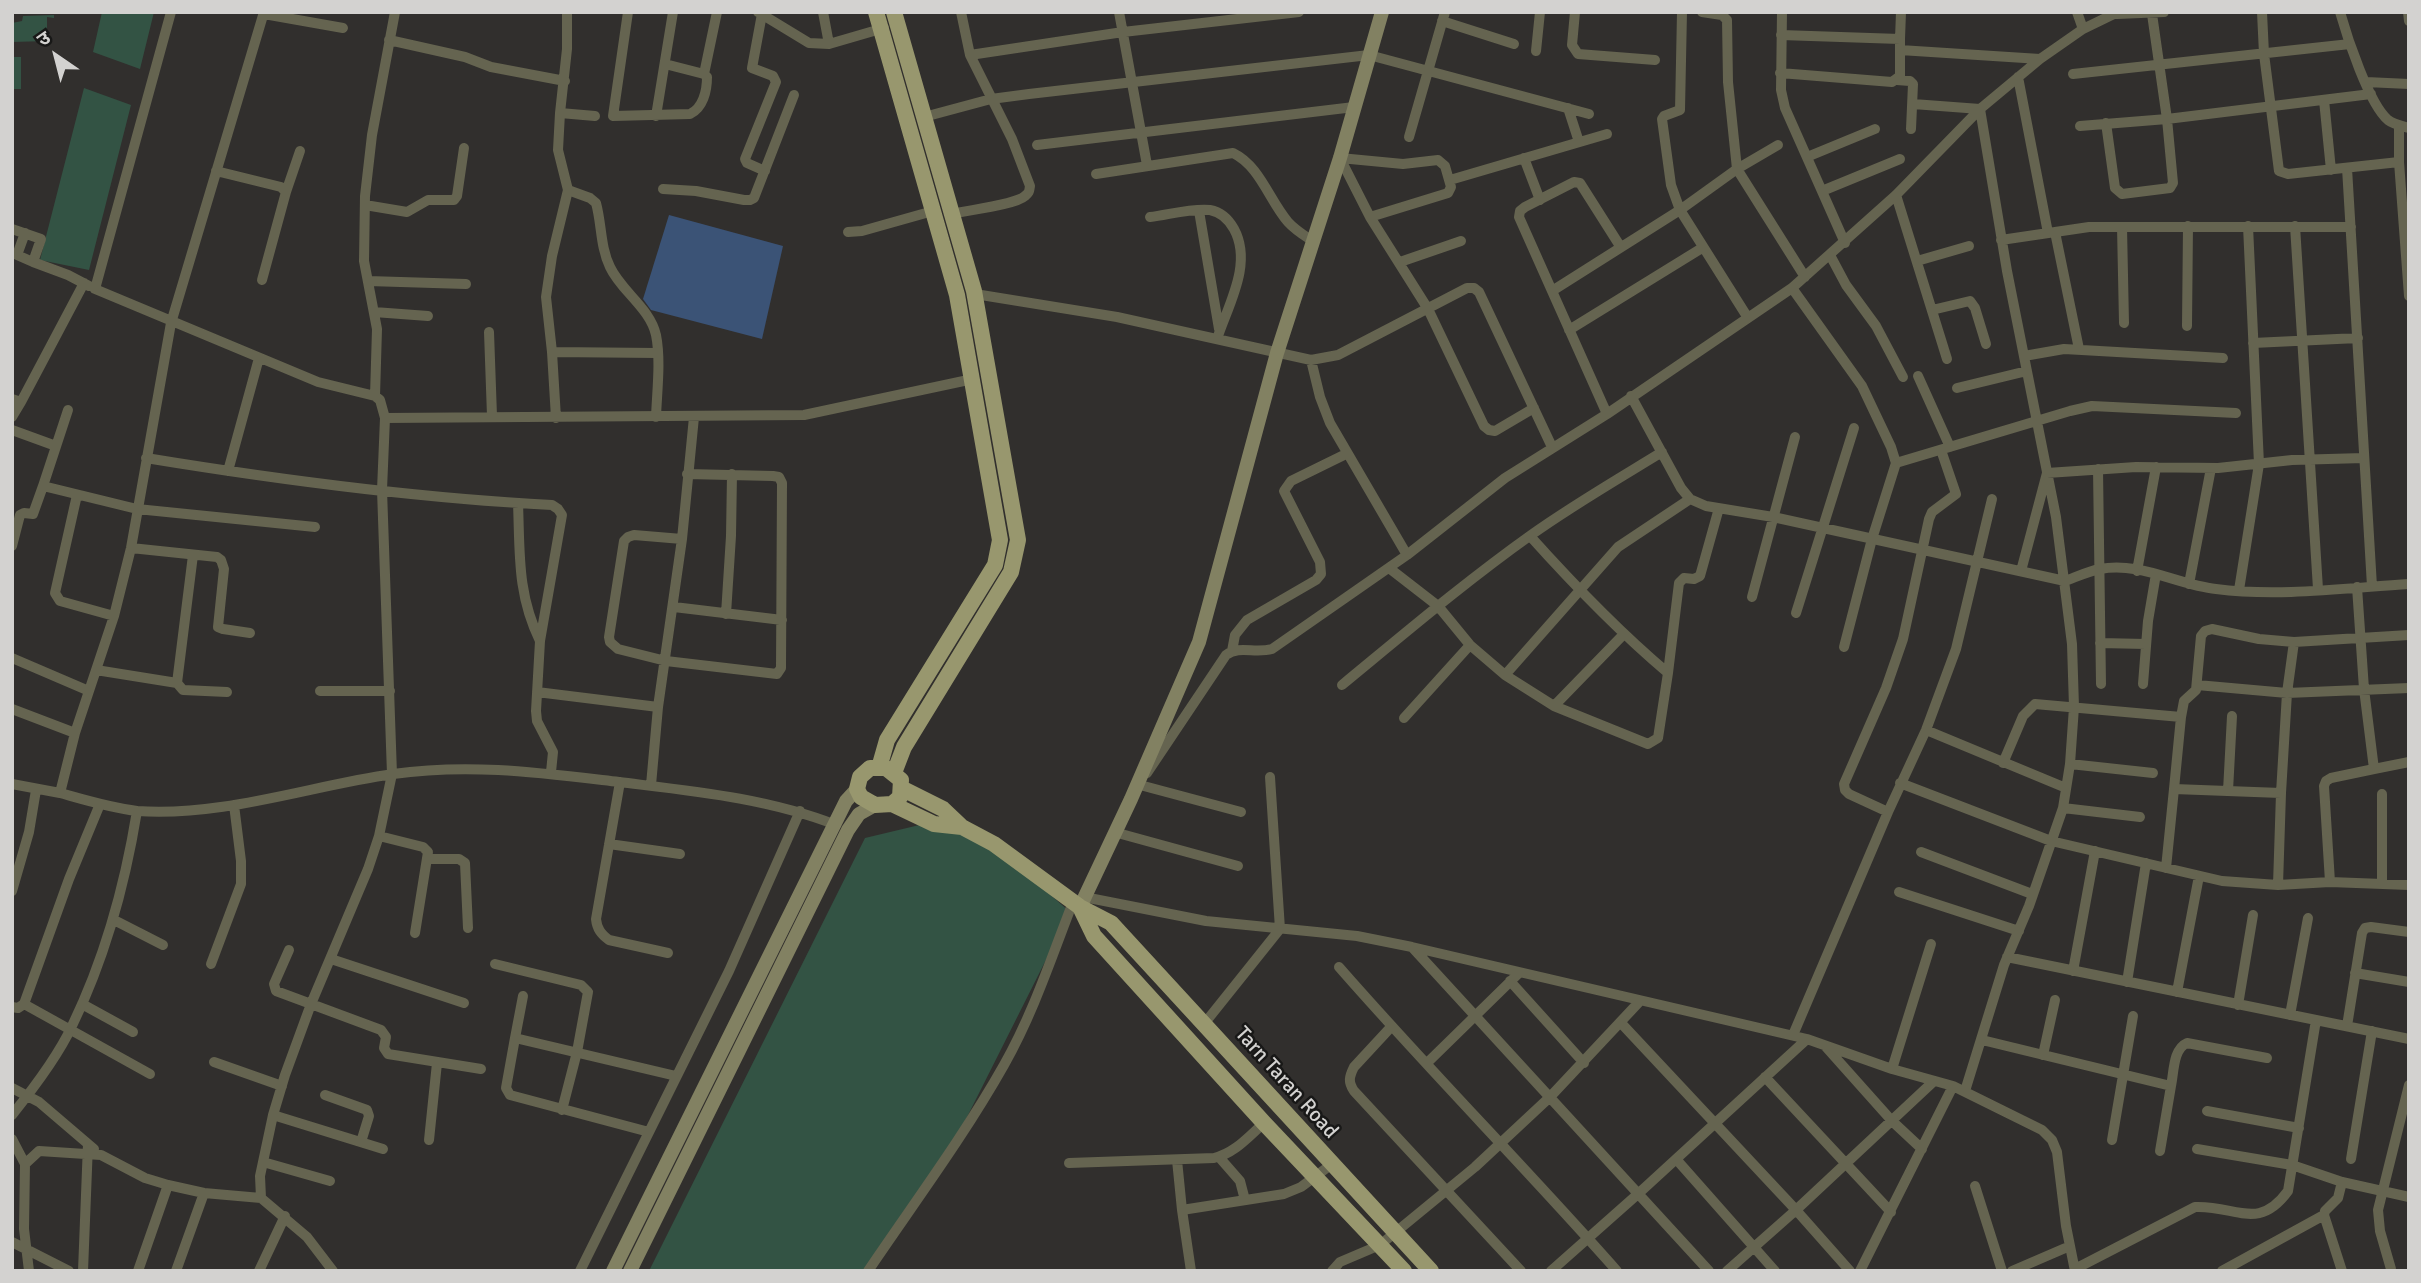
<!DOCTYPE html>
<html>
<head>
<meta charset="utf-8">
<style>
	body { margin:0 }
	#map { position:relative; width:2421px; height:1283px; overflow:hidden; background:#312f2d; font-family:Signika,"Noto Sans Devanagari",sans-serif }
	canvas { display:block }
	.frame { position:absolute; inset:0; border:14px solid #d3d2d0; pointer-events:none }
	.north { position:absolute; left:21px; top:21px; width:70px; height:70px; -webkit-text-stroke:5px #181817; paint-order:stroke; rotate:325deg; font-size:19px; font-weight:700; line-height:28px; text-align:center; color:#d3d2d0 }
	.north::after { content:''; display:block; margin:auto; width:24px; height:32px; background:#d3d2d0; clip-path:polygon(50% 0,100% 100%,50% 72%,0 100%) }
</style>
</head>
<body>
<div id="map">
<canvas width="2421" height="1283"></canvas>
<div class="frame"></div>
<div class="north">उ</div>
</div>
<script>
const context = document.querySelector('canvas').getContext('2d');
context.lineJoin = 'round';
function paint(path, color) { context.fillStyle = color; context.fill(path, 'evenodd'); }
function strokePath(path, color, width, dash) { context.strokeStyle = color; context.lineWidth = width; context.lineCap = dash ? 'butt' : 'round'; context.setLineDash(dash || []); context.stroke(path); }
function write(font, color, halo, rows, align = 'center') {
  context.font = font + ' Signika,sans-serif'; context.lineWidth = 5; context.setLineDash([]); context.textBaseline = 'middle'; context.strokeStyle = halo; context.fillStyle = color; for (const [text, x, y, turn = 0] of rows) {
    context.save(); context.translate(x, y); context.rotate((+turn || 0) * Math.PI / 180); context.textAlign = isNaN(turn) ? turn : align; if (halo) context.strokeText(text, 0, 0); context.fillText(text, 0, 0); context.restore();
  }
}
paint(new Path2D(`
	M 102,12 L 154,12 L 140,69 L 93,52 Z
	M 54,15 L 54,18 L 47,17 L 47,41 L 12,42 L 12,23 L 22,21 L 23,16 Z
	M 12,57 L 21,57 L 21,89 L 12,89 Z
	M 84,88 L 131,105 L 89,270 L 40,260 Z
	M 932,822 L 990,842 L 1070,912 L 963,1125 L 866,1271 L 649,1271 L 865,838 Z`), '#335344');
paint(new Path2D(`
	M 669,215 L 783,246 L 762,339 L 651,310 L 643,299 Z`), '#3b5376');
strokePath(new Path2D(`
	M 171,12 L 95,289 L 318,382 L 375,396 L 380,400 L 385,418 L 804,415 L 973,379
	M 628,12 L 613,116 L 690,114 C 703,108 707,91 707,77 L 704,74 L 665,64
	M 758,12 L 809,43 L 829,44 L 884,28
	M 823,12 L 829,44
	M 1119,12 L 1147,165
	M 1575,12 L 1572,45 L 1578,54 L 1655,60
	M 1682,12 L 1680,110 L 1664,116 L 1662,119 L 1671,185 L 1680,210 L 1748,318
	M 1782,12 L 1781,90 L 1785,108 L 1845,243
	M 2077,12 L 2083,29
	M 2262,12 L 2264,54 L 2279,171 L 2288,174 L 2399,162
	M 2340,12 C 2347,37 2369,104 2388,120 C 2393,124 2402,126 2409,128
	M 2408,12 L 2409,21
	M 264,14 L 343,28
	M 762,14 L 752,68 L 773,76 L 776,82 L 745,159 L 747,163 L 765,171
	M 2117,14 L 2164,12
	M 2152,14 L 2167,119 L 2371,94
	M 1442,21 L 1514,44
	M 1781,35 L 1900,39 L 1901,12
	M 389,40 L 465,57 L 491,67 L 565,81
	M 1900,50 L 2040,59
	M 1536,51 L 1540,12
	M 970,55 L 1123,32 L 1299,12
	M 1780,73 L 1892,82 L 1900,76 L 1900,39
	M 704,74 L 717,12
	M 2073,74 L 2350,44
	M 2018,77 L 2048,233
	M 1897,80 L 1910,81 L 1913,84 L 1911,129
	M 2366,82 L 2409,84
	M 2324,100 L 2331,170
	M 1913,104 L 1980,109 L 2007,271 L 2056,517 L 2072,644 L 2074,707 L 2070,764 L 2063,808 L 2029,906 L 2004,965 L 1965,1091
	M 1568,108 L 1579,142
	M 560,113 L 595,116
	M 656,116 L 673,12
	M 924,117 L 991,99 L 1029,94 L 1369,55 L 1589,114
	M 2080,126 L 2167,119 L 2173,183 L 2170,188 L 2122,194 L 2115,188 L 2106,123
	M 2399,126 L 2399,162 L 2409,296
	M 1409,137 L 1445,12
	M 1037,145 L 1354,107
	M 1778,145 L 1737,169 L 1805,277
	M 1807,157 L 1875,129
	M 1340,158 L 1370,217 L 1428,309 L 1484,426 L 1489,430 L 1495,431 L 1534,408
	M 1340,158 L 1403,164 L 1438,160 L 1445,166 L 1451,187 L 1448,193 L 1370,217
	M 1524,158 L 1540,200
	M 2347,168 L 2372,586
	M 216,171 L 281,187 L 286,192 L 262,280
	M 1096,174 L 1233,153 C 1260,166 1269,200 1288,222 C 1295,230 1305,236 1314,242
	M 1450,180 L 1607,134
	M 663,189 L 696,191 L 744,200 L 750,200 L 754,198 L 794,95
	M 568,190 L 590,198 L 596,203 C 602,225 600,246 610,267 C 621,291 650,308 656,335 C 661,360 657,391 656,417
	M 1822,191 L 1900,159
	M 286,192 L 300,151
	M 1896,195 L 1947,359
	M 365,205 L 407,212 L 428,200 L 454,200 L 457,196 L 464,148
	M 1199,211 L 1219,329
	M 952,214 C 968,210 1015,205 1025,196 C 1030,192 1029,191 1030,186 L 1012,139 L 970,55 L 961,12
	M 1150,217 C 1168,215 1191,208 1210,210 C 1221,212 1229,220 1234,229 C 1253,264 1228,305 1217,339
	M 2295,226 L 2318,589
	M 2122,227 L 2124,323
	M 12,229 L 41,239 L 33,262 L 68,275 L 89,286
	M 848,232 L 862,231 L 933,211
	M 2055,232 L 2079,349
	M 25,233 L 17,255 L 33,262
	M 2001,240 L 2089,227 L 2351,227
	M 1830,255 L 1846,285 L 1876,326 L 1903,377
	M 1917,261 L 1969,246
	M 1400,262 L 1461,241
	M 368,281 L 466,284
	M 1792,288 L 1862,386 L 1891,447 L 1896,463 L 1872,539 L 1844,647
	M 1552,291 L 1519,217 L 1520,211 L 1525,207 L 1574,182 L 1580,183 L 1620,246
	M 975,294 L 1117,317 L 1311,360 L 1338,355 L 1467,288 L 1474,288 L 1479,292 L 1552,447
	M 1932,310 L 1970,301 L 1975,308 L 1986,344
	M 374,312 L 428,316
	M 2187,326 L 2188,226
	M 1569,330 L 1702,248
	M 489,332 L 492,416
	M 2253,343 L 2358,338
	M 552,352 L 657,353
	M 2024,356 L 2064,349 L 2223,358
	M 1311,360 L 1320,397 L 1330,423 L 1407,555
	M 1918,376 L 1950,447
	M 1957,388 L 2027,371
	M 375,396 L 377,329 L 364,261 L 365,196 L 372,135 L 395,12
	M 1631,396 L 1681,488 L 1690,499 L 1706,506 L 1773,517 L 2065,581 C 2076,577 2089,571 2100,569 C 2139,561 2178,585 2216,589 C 2279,597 2346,588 2409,584
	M 12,399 L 21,402 L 84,283
	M 68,410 L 43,486 L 137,509 L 315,527
	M 1607,414 L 1552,291 L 1680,210 L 1737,169 L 1728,82 L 1727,20 L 1722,15 L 1702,12
	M 12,417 L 21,402
	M 556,418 L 552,352 L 546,297 L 552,256 L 568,190 L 558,150 L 560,113 L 567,49 L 567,12
	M 12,430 L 56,446
	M 146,458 C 280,480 416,498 552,505 L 558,509 L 562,515 L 540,641 L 536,711 L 537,721 L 553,752 L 551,772
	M 1896,463 L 2070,411 L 2092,406 L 2236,413
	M 2098,469 L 2101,684
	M 228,471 L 259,358
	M 77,495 L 55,593 L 60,601 L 114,616
	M 518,503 C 520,553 517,594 540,641
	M 682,539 L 634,535 L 628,537 L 624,541 L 609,637 L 610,642 L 618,649 L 666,661 L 777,674 L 781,668 L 782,483 L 779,477 L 773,476 L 687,474
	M 12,546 L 20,515 L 24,513 L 33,514 L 43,486
	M 131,548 L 217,557 L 221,560 L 224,569 L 218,627 L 223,629 L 250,633
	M 1389,568 L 1438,606 L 1470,645 L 1505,675 L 1618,547 L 1690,499
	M 2021,571 L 2047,473 L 2136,467 L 2218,468 L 2292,460 L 2364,458
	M 2137,571 L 2156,467
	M 2189,584 L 2211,468
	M 2357,587 L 2364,689 L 2374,769 L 2409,762
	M 2239,590 L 2259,464 L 2248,226
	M 1752,597 L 1795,437
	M 674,607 L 782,620
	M 1796,613 L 1854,428
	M 726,614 L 731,536 L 732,474
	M 2100,643 L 2146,644
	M 1232,651 L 1235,635 L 1247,620 L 1316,580 L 1321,574 L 1320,562 L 1284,491 L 1291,481 L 1346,454
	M 12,658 L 89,691
	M 96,670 L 177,683 L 193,555
	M 1668,673 L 1679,583 L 1684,578 L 1694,579 L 1700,576 L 1719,508
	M 1505,675 L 1554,706 L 1648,744 L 1658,738 L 1668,673 C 1617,630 1574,585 1530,536
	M 177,683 L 183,690 L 227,692
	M 2143,684 L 2148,621 L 2156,574
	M 1342,685 C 1404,634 1465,582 1531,535 C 1573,505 1618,479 1662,452
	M 2197,685 L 2287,693 L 2409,688
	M 320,691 L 390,691
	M 537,692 L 658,707
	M 1554,706 L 1623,635
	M 12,709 L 75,733
	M 2181,717 L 2184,701 L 2196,690 L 2201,636 L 2205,631 L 2212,629 L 2259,639 L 2294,642
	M 1404,718 L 1470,645
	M 1926,730 L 2066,788
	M 2003,763 L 2023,716 L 2035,704 L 2181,717 L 2174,789 L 2281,793 L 2287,693 L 2294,642 L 2409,635
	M 2070,764 L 2153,773
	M 1147,773 L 1226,655 C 1240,645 1254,654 1272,649 L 1407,555 L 1505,478 L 1607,414 L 1792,288 L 1896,195 L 1980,109 L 2040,59 L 2083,29 L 2118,12
	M 620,782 L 596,919 C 597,929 601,934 609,940 L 668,953
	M 1900,783 L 2051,841 L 2222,881 L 2278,885 L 2330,882 L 2409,885
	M 12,784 L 60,793 L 75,733 L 114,616 L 131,548 L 171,323 L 264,12
	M 651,785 L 658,707 L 682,539 L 694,417
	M 1140,785 L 1241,812
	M 2228,791 L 2232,716
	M 60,793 C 85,800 111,808 137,811 C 223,817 309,786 393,774 C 471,763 542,773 619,782 C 692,791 767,798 836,825
	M 2063,808 L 2140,817
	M 1888,812 L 1926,730 L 1956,649 L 1992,499
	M 1114,832 L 1238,866
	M 379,836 L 423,847 L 428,852 L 415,933
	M 609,844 L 680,854
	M 1921,852 L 2032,894
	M 428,859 L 459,859 L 465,863 L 468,928
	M 2166,868 L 2174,789
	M 2330,882 L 2324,786 L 2326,781 L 2331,778 L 2374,769
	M 2382,884 L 2382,794
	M 2278,885 L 2281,793
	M 12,891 L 29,832 L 36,790
	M 1899,892 L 2019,931
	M 1084,897 L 1206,921 L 1357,936 L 1412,947 L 1807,1039 L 1892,1069 L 1953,1086 L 2042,1130 L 2052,1140 L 2057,1152 L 2066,1226 L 2075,1271
	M 114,920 L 163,945
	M 1412,947 L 1709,1271
	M 289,950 L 274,984 L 276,991 L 381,1030 L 386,1037 L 384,1048 L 388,1054 L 481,1069
	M 2007,957 L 2316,1020 L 2288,1191 C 2258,1232 2236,1205 2195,1207 L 2075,1269
	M 331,959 L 464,1003
	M 211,964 L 241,884 L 241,861 L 234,805
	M 495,964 L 581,985 L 588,992 L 577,1052 L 562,1110
	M 1339,967 C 1429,1070 1526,1168 1617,1271
	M 2073,971 L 2095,851
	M 2355,973 L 2409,982
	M 1510,981 L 1584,1063
	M 2127,982 L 2146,863
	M 2177,992 L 2199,876
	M 24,1004 L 69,879 L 100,804
	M 82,1004 L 133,1032
	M 2238,1005 L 2253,915
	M 12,1007 L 18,1008 L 24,1004 L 150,1074
	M 2290,1015 L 2308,918
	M 2316,1020 L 2409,1039
	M 1621,1023 L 1796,1210 L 1850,1271
	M 1204,1024 L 1280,929 L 1270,777
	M 2347,1026 L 2362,933 L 2365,928 L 2371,927 L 2409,932
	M 1391,1027 L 1354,1067 C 1349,1077 1348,1082 1354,1091 L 1521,1271
	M 1793,1035 L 1888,812 L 1849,794 L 1845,790 L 1844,784 L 1886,688 L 1903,639 L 1929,519 L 1932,512 L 1956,494 L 1941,450
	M 515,1038 L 523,996
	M 1982,1040 L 2171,1086 C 2174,1072 2173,1049 2187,1043 L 2267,1058
	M 1826,1047 L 1892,1121 L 1922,1149
	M 2043,1055 L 2055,1000
	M 214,1062 L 282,1086
	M 1427,1063 L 1519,973
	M 1892,1069 L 1931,944
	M 1765,1077 L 1891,1212
	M 12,1088 L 39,1102 L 94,1149
	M 325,1095 L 367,1110 L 369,1116 L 361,1142
	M 2207,1111 L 2299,1128
	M 12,1115 C 33,1089 58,1056 72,1026 C 105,958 125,885 137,811
	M 273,1115 L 383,1149
	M 649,1132 L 510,1095 L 506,1088 L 515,1038 L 676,1076
	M 12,1139 L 25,1164 L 24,1229 L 29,1271
	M 429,1140 L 437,1063
	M 2112,1140 L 2133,1016
	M 2197,1149 L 2292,1165 L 2342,1182 L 2409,1197
	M 2160,1151 L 2171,1086
	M 1219,1157 L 1240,1181 L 1245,1200
	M 1676,1159 L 1775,1271
	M 2351,1159 L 2372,1031
	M 1177,1160 L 1182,1210
	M 263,1162 L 330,1181
	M 1069,1163 L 1214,1158 C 1235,1153 1248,1137 1264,1123
	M 25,1164 L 39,1151 L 101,1155 L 145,1178 L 168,1185 L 204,1193 L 261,1198 L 307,1237 L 333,1271
	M 1975,1186 L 2002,1271
	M 261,1198 L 260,1176 L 273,1115 L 285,1075 L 311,1004 L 368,869 L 379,836 L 392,774 L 382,490 L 385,418
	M 12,1242 L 69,1271
	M 2391,1269 L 2380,1231 L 2378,1210 L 2409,1085
	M 83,1271 L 88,1144
	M 138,1271 L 168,1185
	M 176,1271 L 204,1193
	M 259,1271 L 285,1216
	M 580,1271 L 729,971 L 800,811
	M 868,1271 C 914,1203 964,1136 1004,1065 C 1033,1014 1052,956 1073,902
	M 1191,1271 L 1182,1210 L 1284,1194 L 1301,1187 L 1332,1164
	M 1332,1271 L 1340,1262 L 1380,1245 L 1475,1167 L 1550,1097 L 1640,1001
	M 1551,1271 L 1639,1193 L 1807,1039
	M 1727,1271 L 1796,1210 L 1934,1081
	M 1860,1271 L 1953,1086
	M 2012,1271 L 2070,1246
	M 2222,1271 L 2324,1215
	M 2342,1271 L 2324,1215 L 2325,1211 L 2338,1198 L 2342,1182`), '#656450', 10);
strokePath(new Path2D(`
	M 1080,907 L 1131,799 L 1199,642 L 1277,353 L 1340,158 L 1382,12
	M 613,1271 L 846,801 L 857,789
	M 630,1271 L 848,830 L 859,814 L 875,805`), '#828162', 14);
strokePath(new Path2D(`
	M 876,12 L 957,295 L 1000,540 L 995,565 L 887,740 L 879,768
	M 894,12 L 974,291 L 1018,540 L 1011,572 L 904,747 L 894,773
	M 901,788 L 943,809 L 962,827 L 994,844 L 1080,907 L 1111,923 L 1431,1271
	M 892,804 L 900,797 L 901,780 L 886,768 L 870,768 L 860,777 L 857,789 L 861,797 L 875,805 L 892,804 L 934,824 L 962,827
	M 1080,907 L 1094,936 L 1264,1123 L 1404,1271`), '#98976e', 16);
write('21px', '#d3d2d0', '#181817', [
	["Tarn Taran Road",1286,1083,48]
]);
</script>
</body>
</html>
